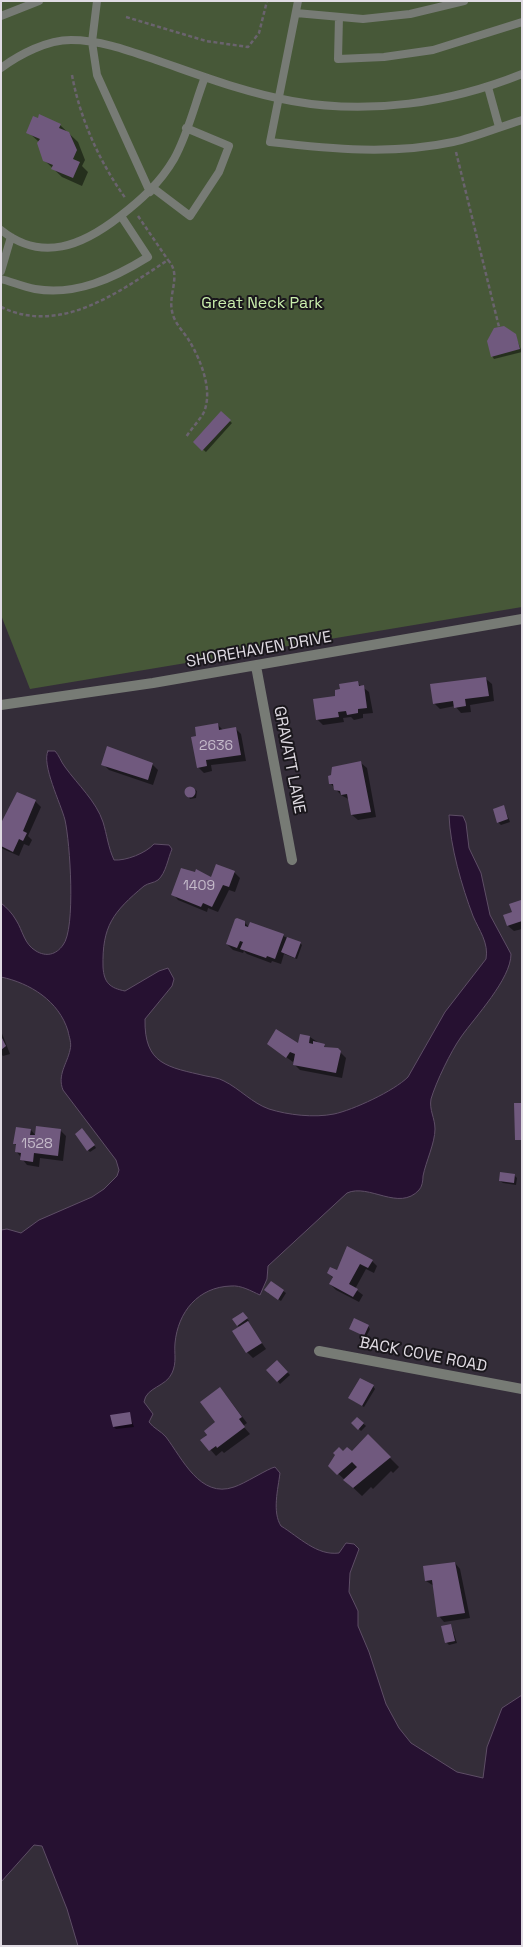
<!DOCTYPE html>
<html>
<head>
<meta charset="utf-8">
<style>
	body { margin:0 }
	#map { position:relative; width:523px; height:1947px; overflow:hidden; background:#342d39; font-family:"Space Grotesk",sans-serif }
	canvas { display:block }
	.frame { position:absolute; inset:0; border:2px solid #e0dbe3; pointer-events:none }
</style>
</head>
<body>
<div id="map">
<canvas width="523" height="1947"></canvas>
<div class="frame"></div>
</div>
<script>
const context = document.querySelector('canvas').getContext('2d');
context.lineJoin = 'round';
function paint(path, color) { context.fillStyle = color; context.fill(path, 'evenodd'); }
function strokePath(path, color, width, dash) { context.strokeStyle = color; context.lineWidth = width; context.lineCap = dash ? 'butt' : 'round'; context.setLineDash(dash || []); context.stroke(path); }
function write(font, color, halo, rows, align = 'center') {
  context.font = font + ' "Space Grotesk",sans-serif'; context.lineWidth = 4; context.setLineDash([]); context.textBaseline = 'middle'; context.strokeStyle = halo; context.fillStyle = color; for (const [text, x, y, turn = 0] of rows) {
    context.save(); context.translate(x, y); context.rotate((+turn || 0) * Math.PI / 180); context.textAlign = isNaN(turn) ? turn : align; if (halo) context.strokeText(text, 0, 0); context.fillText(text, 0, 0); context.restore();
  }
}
paint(new Path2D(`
	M 1,1 L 522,1 L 522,607 L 30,689 L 1,615 Z`), '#475838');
const water = new Path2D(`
	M 48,751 L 55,751 C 59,755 61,762 65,767 C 78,785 96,801 103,822 C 107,835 108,847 114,860 C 126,861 146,853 154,844 L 169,845 L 172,849 C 168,858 166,873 158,880 C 154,883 148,883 144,886 C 113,912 102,926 103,967 C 104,983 110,988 125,991 L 159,971 L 168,968 L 174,979 L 172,986 L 145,1019 C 144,1065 168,1067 206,1076 C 211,1077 219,1078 224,1081 C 240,1089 252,1103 269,1109 C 288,1115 314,1118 334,1114 C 353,1110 394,1091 408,1077 L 445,1012 L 486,959 C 489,943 479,930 473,916 C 462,887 450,846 449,815 L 463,816 L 466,823 L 469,848 L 481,873 L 490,915 L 511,954 C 511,979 475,1017 461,1037 C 451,1051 436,1082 431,1099 C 429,1110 435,1118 435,1129 C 435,1143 426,1161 423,1176 C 423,1181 422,1187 419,1190 C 399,1212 369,1183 347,1193 L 268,1266 L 267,1279 L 260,1295 C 251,1291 241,1285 231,1286 C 198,1287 178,1312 175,1343 C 174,1354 177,1362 172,1373 C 166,1387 146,1387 144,1402 L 153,1414 L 149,1422 C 153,1428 161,1431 166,1437 C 182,1458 200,1499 234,1487 C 244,1484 269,1468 275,1467 L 280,1473 C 278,1489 272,1512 281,1526 C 299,1537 317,1556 339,1553 L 346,1543 L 354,1544 L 359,1549 L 350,1573 L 349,1592 L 358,1611 L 358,1626 L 369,1652 L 386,1704 L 399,1728 L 411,1743 L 457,1772 L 483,1778 L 487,1747 L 502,1708 L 522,1695 L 522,1946 L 78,1946 L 67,1909 L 42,1846 L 34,1845 L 1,1882 L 1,1230 L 7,1229 L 21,1233 L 39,1220 L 92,1197 L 104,1189 L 117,1176 L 119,1170 L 116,1160 L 63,1090 C 57,1075 67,1064 70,1050 C 72,1043 69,1037 68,1031 C 59,1001 30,983 1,977 L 1,903 C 7,908 12,913 16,920 C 23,931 24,944 36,951 C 46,957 56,955 63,945 C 76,929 70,842 65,820 C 61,804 41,764 48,751 Z`);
paint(water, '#261131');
strokePath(water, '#5e4e66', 1);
paint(new Path2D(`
	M 60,125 L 78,142 L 85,160 L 82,166 L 88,172 L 82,186 L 62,177 L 44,160 L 39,142 L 28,132 Z
	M 515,335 L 522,352 L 494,359 L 492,356 Z
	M 221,413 L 232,423 L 206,452 L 194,442 Z
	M 486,679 L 492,684 L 494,701 L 470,705 L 471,712 L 461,713 L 455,706 L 440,709 L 434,703 Z
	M 357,683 L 369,692 L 373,713 L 363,714 L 363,718 L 354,720 L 351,717 L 343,718 L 344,722 L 323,725 L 317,719 L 337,697 Z
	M 218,725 L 224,731 L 235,728 L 241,734 L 246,761 L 211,765 L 212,771 L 204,773 L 198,767 Z
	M 108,748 L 152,764 L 158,770 L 153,785 L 109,770 L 103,764 Z
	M 361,763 L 367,768 L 376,817 L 358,820 L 352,815 L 350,800 L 341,795 L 331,784 Z
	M 194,789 L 197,791 L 196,798 L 190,799 L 185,790 Z
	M 35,801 L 41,807 L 28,836 L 32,840 L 29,846 L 24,844 L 19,856 L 3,849 L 1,847 L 1,827 Z
	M 504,807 L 510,822 L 501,825 L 498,822 Z
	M 234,872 L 240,878 L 235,892 L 229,890 L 218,912 L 208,908 L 207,912 L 178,900 L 173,894 Z
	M 520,901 L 522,929 L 514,931 L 508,926 Z
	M 244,922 L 249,927 L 251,923 L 300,943 L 302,945 L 297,959 L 284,954 L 281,964 L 272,961 L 271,963 L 247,954 L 244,951 L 243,953 L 233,950 L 227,944 Z
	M 1,1031 L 10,1054 L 3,1056 L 1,1054 Z
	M 310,1037 L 328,1049 L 338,1050 L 346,1058 L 342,1078 L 300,1070 L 294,1064 L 295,1058 L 293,1062 L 268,1044 L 299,1045 Z
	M 31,1130 L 36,1136 L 61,1131 L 66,1136 L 63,1161 L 40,1158 L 39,1167 L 27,1165 L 16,1151 L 17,1146 L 14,1143 Z
	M 85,1132 L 96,1148 L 90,1152 L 88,1150 Z
	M 514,1175 L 517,1178 L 516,1185 L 503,1183 L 500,1181 Z
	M 347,1248 L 372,1261 L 377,1266 L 374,1273 L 366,1269 L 355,1289 L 363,1295 L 359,1302 L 336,1290 L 330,1284 L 333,1278 L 328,1273 L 337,1272 Z
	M 271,1283 L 286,1293 L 281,1301 L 268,1293 Z
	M 245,1316 L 249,1321 L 247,1322 L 266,1349 L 253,1358 L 247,1352 L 238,1325 Z
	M 368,1326 L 370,1329 L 366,1337 L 351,1329 Z
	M 277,1361 L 290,1375 L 280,1384 L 268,1370 Z
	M 373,1386 L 375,1389 L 364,1407 L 352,1400 Z
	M 225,1394 L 247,1423 L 243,1426 L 250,1434 L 224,1453 L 222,1451 L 216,1456 L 202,1440 L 217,1422 Z
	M 129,1413 L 134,1427 L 116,1429 L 114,1427 Z
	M 357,1418 L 366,1426 L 361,1431 L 353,1423 Z
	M 368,1436 L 399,1467 L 393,1473 L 391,1471 L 373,1489 L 371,1487 L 362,1496 L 330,1466 L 343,1453 L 352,1453 Z
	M 455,1563 L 460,1569 L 470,1618 L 444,1622 L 439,1616 L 434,1586 L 426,1581 Z
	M 451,1625 L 457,1643 L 449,1645 L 447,1643 Z`), '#0007');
paint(new Path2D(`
	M 39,114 L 61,124 L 59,128 L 69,132 L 77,150 L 73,159 L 80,162 L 73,178 L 51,169 L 53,165 L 43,161 L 37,143 L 40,139 L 26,133 L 33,116 L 38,118 Z
	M 504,326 L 516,334 L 520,349 L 491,357 L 487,341 L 494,328 Z
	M 221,411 L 231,420 L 202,451 L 193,442 Z
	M 486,677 L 489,696 L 465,699 L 466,706 L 454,708 L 453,701 L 433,704 L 430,684 Z
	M 358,681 L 359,686 L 364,685 L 367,708 L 358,709 L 358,713 L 347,715 L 346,711 L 338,712 L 339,717 L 316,720 L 313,699 L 335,696 L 335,690 L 340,689 L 339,684 Z
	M 218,723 L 219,730 L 236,727 L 241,755 L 206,760 L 207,766 L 197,768 L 191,737 L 196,736 L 195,727 Z
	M 107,746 L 153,763 L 148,780 L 101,765 Z
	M 361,761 L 371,812 L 351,815 L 347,794 L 341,795 L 340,791 L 334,790 L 333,784 L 329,784 L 328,776 L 331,775 L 332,767 Z
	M184.5 792a5.5 5.5 0 1 1 11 0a5.5 5.5 0 1 1-11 0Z
	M 17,792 L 36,800 L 23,831 L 27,833 L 23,841 L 19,839 L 13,852 L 1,846 L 1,823 Z
	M 504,805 L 508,819 L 497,823 L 493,809 Z
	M 216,864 L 235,871 L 229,887 L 223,885 L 212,907 L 203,903 L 201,907 L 171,895 L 181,868 L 195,872 L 196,869 L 211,877 Z
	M 521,900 L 522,921 L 507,926 L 503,915 L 512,912 L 509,904 Z
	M 237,918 L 245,921 L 245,926 L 248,927 L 250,922 L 284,934 L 275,959 L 267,956 L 266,958 L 240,949 L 243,942 L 240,941 L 237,948 L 226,944 L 235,919 Z
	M 287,937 L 301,942 L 295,958 L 281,952 Z
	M 276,1029 L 298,1043 L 300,1034 L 310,1036 L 309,1043 L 313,1044 L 313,1041 L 325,1044 L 324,1047 L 338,1048 L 341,1051 L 336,1073 L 293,1065 L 295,1054 L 290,1052 L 286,1058 L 267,1044 Z
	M 1,1036 L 6,1046 L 1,1050 Z
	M 514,1103 L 522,1103 L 522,1140 L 515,1140 Z
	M 36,1126 L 61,1129 L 58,1156 L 34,1153 L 33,1162 L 20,1160 L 21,1153 L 15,1152 L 16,1144 L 13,1144 L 16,1127 L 31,1129 L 30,1135 L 35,1135 Z
	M 82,1128 L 95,1145 L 87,1151 L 75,1134 Z
	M 500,1172 L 515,1174 L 514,1183 L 499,1181 Z
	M 347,1246 L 373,1260 L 368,1268 L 360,1264 L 349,1284 L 358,1289 L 353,1297 L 329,1284 L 333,1277 L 327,1273 L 330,1267 L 337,1270 Z
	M 271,1281 L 284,1290 L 278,1300 L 264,1290 Z
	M 243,1312 L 248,1318 L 237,1326 L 232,1319 Z
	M 354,1318 L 369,1325 L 364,1336 L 349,1329 Z
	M 248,1321 L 262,1343 L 246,1353 L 232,1331 Z
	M 277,1360 L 288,1372 L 277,1382 L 266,1370 Z
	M 360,1378 L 374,1385 L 362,1406 L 348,1398 Z
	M 220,1387 L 242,1417 L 239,1419 L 245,1427 L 217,1448 L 216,1446 L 209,1451 L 200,1440 L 207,1435 L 204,1431 L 215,1422 L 200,1402 Z
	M 130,1412 L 132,1424 L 113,1427 L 110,1415 Z
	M 357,1417 L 364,1423 L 358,1430 L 351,1423 Z
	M 368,1434 L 391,1457 L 353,1488 L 343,1480 L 357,1467 L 352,1462 L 337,1475 L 328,1466 L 335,1455 L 333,1453 L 339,1447 L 343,1451 L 347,1447 L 352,1451 Z
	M 455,1562 L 465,1613 L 437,1617 L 432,1580 L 425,1581 L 423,1566 Z
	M 451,1624 L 455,1641 L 445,1643 L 441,1626 Z`), '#70597e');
strokePath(new Path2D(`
	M 126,17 L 206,41 L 248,47 L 259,33 L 267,1
	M 72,75 C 80,119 100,163 126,199
	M 456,152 L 499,327
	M 138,216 L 168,260
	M 1,307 C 61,336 120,291 168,260 C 182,275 168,293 172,311 C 174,323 184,332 190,342 C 201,361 213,390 204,412 C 200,420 191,429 186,437`), '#6a636e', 2.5, [4, 2.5]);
strokePath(new Path2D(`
	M 97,1 L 92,42 L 97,75 L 150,192
	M 298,1 L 270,142 C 331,149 392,155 453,142 C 476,137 499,127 522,120
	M 296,13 L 363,19 L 410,14 L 464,1
	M 1,16 L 39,1
	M 339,17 L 338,59 L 384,57 L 433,50 L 522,22
	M 1,68 C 20,54 47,40 71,40 C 101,40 130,51 159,61 C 202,76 246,93 292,101 C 369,115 450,103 522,74
	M 488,87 L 499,127
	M 153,188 L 190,216 L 219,172 L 229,146 L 186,128
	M 1,230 C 42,263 83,245 119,217 C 141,200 160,183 174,159 C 188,134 195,103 205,77
	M 1,271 L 11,237
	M 1,279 C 12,282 24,287 35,289 C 76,296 114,278 148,257 L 121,216`), '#777b75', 8);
strokePath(new Path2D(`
	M 256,666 L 292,860
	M 1,705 L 153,683 L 522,619
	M 319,1351 L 522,1389`), '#777b75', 10);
write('14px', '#c4baca', null, [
	["2636",216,746],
	["1409",199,886],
	["1528",37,1144]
]);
write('16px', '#caefad', '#1a171c', [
	["Great Neck Park",262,304]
]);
write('16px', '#e0dbe3', '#1a171c', [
	["SHOREHAVEN DRIVE",259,650,-10],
	["GRAVATT LANE",289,760,79],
	["BACK COVE ROAD",423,1355,11]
]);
</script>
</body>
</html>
